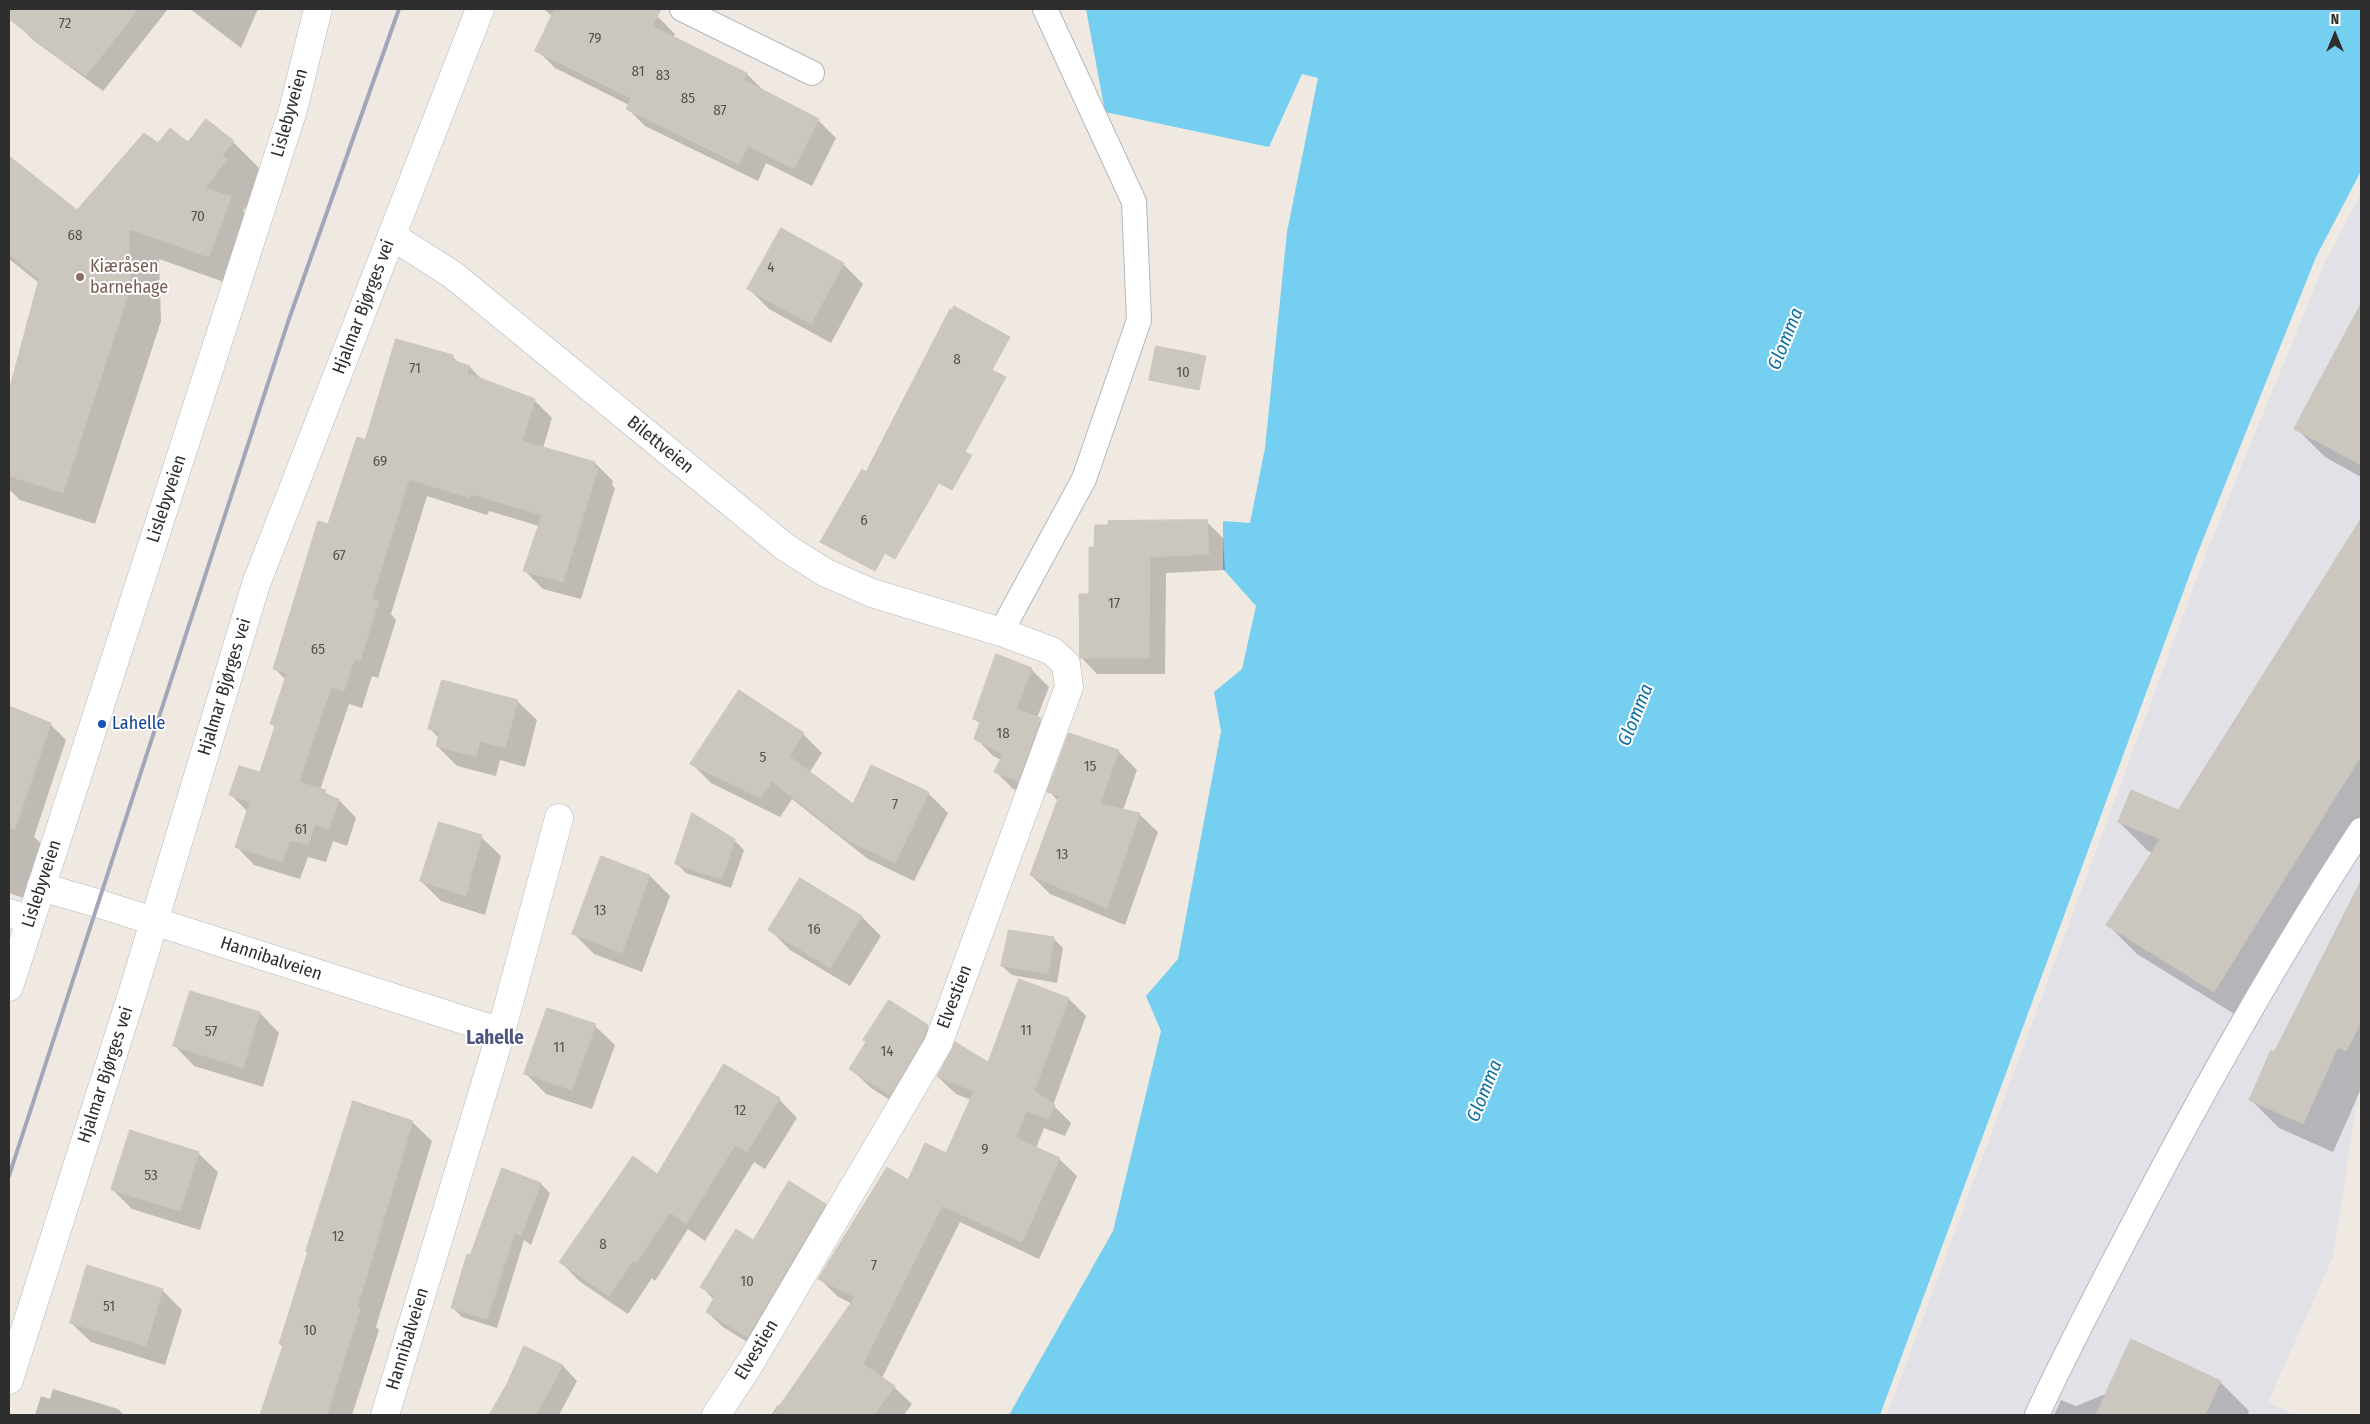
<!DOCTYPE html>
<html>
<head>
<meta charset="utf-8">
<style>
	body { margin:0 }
	#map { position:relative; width:2370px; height:1424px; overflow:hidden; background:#efe9e1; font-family:"Fira Sans Condensed",sans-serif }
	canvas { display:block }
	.frame { position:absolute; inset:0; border:10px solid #2e2e2e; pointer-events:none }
	.north { position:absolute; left:2310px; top:10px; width:50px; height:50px; -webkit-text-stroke:4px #fff; paint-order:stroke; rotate:0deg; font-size:14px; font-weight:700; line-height:20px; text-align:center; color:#2e2e2e }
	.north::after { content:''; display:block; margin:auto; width:18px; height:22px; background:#2e2e2e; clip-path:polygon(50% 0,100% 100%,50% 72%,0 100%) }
</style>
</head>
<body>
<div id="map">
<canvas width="2370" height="1424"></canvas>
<div class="frame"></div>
<div class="north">N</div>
</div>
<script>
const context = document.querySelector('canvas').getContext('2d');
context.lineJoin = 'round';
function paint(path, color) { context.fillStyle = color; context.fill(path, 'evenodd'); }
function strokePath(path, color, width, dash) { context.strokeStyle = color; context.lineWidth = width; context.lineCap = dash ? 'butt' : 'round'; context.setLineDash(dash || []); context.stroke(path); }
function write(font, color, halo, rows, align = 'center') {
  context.font = font + ' "Fira Sans Condensed",sans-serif'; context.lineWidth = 4; context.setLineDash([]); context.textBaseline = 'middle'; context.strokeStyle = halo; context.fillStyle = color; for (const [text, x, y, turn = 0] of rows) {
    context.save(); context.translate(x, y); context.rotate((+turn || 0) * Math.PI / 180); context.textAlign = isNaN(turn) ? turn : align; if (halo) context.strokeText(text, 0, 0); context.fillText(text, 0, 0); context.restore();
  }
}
paint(new Path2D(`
	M 2361,193 L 2361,1074 L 2333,1257 L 2268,1402 L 2294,1415 L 1887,1415 L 2207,551 L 2325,262 Z`), '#e3e1e8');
paint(new Path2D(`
	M 1086,9 L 2361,9 L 2361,171 L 2316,257 L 2198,552 L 1880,1415 L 1009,1415 L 1113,1231 L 1161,1031 L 1146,996 L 1178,959 L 1221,731 L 1214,692 L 1242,669 L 1256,606 L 1223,569 L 1223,521 L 1250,523 L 1265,448 L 1287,232 L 1318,78 L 1302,74 L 1269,147 L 1105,112 Z`), '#75cff0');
paint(new Path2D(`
	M 9,9 L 168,9 L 103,91 L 33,40 L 17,24 L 18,22 L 9,12 Z
	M 190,9 L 258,9 L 241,48 Z
	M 544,9 L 641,9 L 657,16 L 675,34 L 673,38 L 747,74 L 765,92 L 818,120 L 836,138 L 812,186 L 766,163 L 758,181 L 645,126 L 628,109 L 629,105 L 555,68 L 537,50 L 553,17 Z
	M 233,142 L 264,173 L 253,188 L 257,192 L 243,211 L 262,229 L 241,288 L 159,259 L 161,321 L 95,524 L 20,500 L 9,489 L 9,396 L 39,283 L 9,259 L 9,157 L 77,212 L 158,145 Z
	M 843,264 L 863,284 L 831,343 L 769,309 L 749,289 Z
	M 2361,307 L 2361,477 L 2325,457 L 2296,428 Z
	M 397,341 L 453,357 L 460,364 L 470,367 L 483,381 L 534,400 L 552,418 L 543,448 L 595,463 L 613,481 L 612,485 L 615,488 L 581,599 L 543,589 L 525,571 L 539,526 L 489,511 L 487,515 L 427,496 L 391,614 L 396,620 L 378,678 L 372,676 L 362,708 L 349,704 L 320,790 L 339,800 L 356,818 L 347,846 L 333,841 L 326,862 L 308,857 L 300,879 L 254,865 L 237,847 L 248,812 L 231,795 L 260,774 L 276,728 L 272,724 L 286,680 L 275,669 L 329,526 L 366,441 Z
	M 1206,521 L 1223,538 L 1225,570 L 1166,573 L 1165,674 L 1097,674 L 1079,655 L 1080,595 L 1090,595 L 1095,549 Z
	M 2361,522 L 2361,831 L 2244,1020 L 2137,954 L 2108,925 L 2153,853 L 2148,851 L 2119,822 L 2178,812 Z
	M 1031,669 L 1049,687 L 1037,718 L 1058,737 L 1035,797 L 1013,789 L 996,772 L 1001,760 L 993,756 L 976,738 L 981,725 L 974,718 Z
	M 517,701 L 537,720 L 525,767 L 500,760 L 496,776 L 457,766 L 437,746 L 439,738 L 429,728 Z
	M 9,707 L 50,724 L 66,740 L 34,837 L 42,844 L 24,898 L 9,893 Z
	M 803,734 L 822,753 L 809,773 L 854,806 L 872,767 L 929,794 L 948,813 L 914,881 L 868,859 L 792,799 L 780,817 L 711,783 L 692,764 Z
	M 1118,751 L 1137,770 L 1123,810 L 1139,814 L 1158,832 L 1125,925 L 1050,894 L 1031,875 L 1058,801 L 1049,791 Z
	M 481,837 L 501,856 L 485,915 L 441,901 L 421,881 Z
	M 734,840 L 744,850 L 731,888 L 686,873 L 676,863 Z
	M 602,858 L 650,876 L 670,896 L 642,972 L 594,954 L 574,934 Z
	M 2361,884 L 2361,1089 L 2333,1152 L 2279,1128 L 2250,1099 Z
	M 861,916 L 881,936 L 850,986 L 790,950 L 770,930 Z
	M 1053,938 L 1063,948 L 1057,983 L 1012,975 L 1002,966 Z
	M 1020,980 L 1069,999 L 1086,1016 L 1053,1105 L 1071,1123 L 1065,1136 L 1044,1128 L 1036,1148 L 1059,1159 L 1077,1176 L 1039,1259 L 960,1222 L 882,1378 L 894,1387 L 912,1404 L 904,1415 L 771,1415 L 778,1405 L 781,1407 L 852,1304 L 837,1296 L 820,1279 L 909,1181 L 947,1155 L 971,1100 L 956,1094 L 938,1077 L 988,1064 Z
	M 260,1013 L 279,1033 L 263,1087 L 194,1066 L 175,1046 Z
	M 595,1026 L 615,1045 L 592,1109 L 546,1094 L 526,1074 Z
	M 927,1026 L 947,1046 L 910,1113 L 871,1088 L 851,1069 Z
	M 779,1099 L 797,1118 L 765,1169 L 754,1162 L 705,1241 L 688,1229 L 655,1281 L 652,1278 L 628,1314 L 579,1281 L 561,1262 L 658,1176 Z
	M 412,1122 L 432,1141 L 376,1327 L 379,1330 L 352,1415 L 261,1415 L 283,1347 L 280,1344 Z
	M 198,1153 L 218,1172 L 200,1230 L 132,1209 L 112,1189 Z
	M 541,1184 L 550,1193 L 531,1245 L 524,1240 L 497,1328 L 462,1317 L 452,1307 L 471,1257 Z
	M 825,1205 L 841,1221 L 763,1352 L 723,1327 L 707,1312 L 714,1300 L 702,1287 L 753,1242 Z
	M 162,1290 L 182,1310 L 165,1365 L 91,1342 L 71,1323 Z
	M 524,1348 L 563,1366 L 577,1381 L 559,1415 L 490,1415 L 508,1385 Z
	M 2220,1382 L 2249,1411 L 2247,1415 L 2054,1415 L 2061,1400 L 2076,1406 L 2108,1393 Z
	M 53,1389 L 118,1409 L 124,1415 L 35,1415 L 41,1396 L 50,1399 Z`), '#0003');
const building = new Path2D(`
	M 9,9 L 138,9 L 86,76 L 74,67 L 73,69 L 9,19 Z
	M 555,9 L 661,9 L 652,26 L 747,73 L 744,80 L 819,119 L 794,169 L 748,146 L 739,164 L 626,109 L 631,98 L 535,51 Z
	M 206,119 L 234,141 L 222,156 L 227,159 L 205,188 L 231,197 L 209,257 L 129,229 L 130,289 L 63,493 L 9,476 L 9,391 L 39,279 L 9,254 L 9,156 L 77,210 L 144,133 L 158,143 L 170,128 L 188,142 Z
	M 781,228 L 844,263 L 811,324 L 747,289 Z
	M 2361,304 L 2361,465 L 2294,429 Z
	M 954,306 L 1010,337 L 992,370 L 1006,377 L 965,452 L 972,455 L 952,490 L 939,483 L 895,559 L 885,553 L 875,571 L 820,542 L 862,469 L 866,472 L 950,309 L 952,310 Z
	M 396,339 L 453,355 L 452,360 L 470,366 L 467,373 L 535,399 L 522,441 L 595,462 L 594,468 L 598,469 L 563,582 L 523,571 L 542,515 L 471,494 L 469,498 L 409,479 L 372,599 L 379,601 L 360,661 L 354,659 L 344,691 L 331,687 L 299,782 L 326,790 L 324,794 L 339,799 L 329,829 L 315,824 L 308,845 L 290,840 L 282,862 L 235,847 L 250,802 L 229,795 L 239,766 L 260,772 L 275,726 L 270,724 L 287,673 L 273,669 L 318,521 L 328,524 L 357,437 L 365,440 Z
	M 1156,346 L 1206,356 L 1199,390 L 1149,380 Z
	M 2361,519 L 2361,756 L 2214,992 L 2106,925 L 2160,839 L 2118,822 L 2131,790 L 2178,810 Z
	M 1207,520 L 1209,554 L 1150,557 L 1149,658 L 1080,658 L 1079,594 L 1089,594 L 1089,547 L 1094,547 L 1095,525 L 1108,525 L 1108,521 Z
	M 996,654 L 1032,668 L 1016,709 L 1041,718 L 1018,781 L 994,772 L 1003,754 L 974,739 L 980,722 L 973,719 Z
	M 442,680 L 518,700 L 505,748 L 480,741 L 476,757 L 436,746 L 440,731 L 428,729 Z
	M 739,690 L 804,733 L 789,756 L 853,804 L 871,765 L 929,792 L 895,863 L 847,840 L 772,781 L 760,798 L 690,764 Z
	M 9,706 L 51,723 L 15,829 L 9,828 Z
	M 1069,733 L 1119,750 L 1100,804 L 1140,813 L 1107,908 L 1030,875 L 1059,796 L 1047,792 Z
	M 692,813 L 735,839 L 722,879 L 675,864 Z
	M 439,822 L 482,835 L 466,896 L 420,881 Z
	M 601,856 L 650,875 L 622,953 L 572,934 Z
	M 800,878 L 862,916 L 830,968 L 768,930 Z
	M 2361,881 L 2361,1022 L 2346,1051 L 2338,1047 L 2303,1124 L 2249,1100 L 2271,1050 L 2274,1052 Z
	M 1009,930 L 1054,937 L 1048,974 L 1001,966 Z
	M 1019,979 L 1069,998 L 1034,1091 L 1055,1105 L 1048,1119 L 1026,1111 L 1016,1138 L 1060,1158 L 1022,1242 L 942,1206 L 863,1364 L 895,1386 L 874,1415 L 773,1415 L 855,1297 L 818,1279 L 887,1167 L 908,1180 L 925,1143 L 946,1153 L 974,1091 L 937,1077 L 955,1042 L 988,1062 Z
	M 190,991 L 260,1012 L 243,1068 L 173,1046 Z
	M 889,1000 L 928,1025 L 924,1037 L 890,1095 L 849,1069 L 866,1042 L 863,1040 Z
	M 547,1008 L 596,1024 L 572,1090 L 524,1074 Z
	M 724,1064 L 780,1098 L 747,1152 L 735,1145 L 686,1224 L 670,1212 L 636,1263 L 633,1261 L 609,1296 L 559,1262 L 633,1156 L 657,1174 Z
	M 353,1101 L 413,1121 L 357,1308 L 360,1309 L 327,1415 L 260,1415 L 283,1345 L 279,1344 L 308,1251 L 306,1251 Z
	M 130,1130 L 199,1152 L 180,1211 L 111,1190 Z
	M 502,1168 L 541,1183 L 521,1236 L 515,1232 L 487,1319 L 451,1308 L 467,1254 L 470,1255 Z
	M 789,1181 L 826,1204 L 747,1337 L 706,1312 L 715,1296 L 700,1287 L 736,1229 L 753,1240 Z
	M 87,1265 L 163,1289 L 146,1346 L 70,1323 Z
	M 2131,1339 L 2221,1381 L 2205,1415 L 2096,1415 Z
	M 524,1346 L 563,1365 L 536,1415 L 489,1415 L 507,1384 Z`);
paint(building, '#cbc7bf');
strokePath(building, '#cbc5ba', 1);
const lane = new Path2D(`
	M 682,9 L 812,73
	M 1001,632 L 1084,479 L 1139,320 L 1134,202 L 1045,9
	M 2037,1415 C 2071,1341 2110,1269 2148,1196 C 2214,1071 2283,948 2361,830`);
const street = new Path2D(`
	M 392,236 L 453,275 L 785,547 L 826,573 L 872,593 L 1001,632 L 1052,651 L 1066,664 L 1069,687 L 938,1044 L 749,1365 L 716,1415
	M 41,887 L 97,903 L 501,1032
	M 9,913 L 30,920
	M 9,1380 L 134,988 L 256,584 L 480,9
	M 385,1415 L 501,1032 L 559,818`);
const secondary = new Path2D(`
	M 9,987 L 293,110 L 318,9`);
strokePath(lane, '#b4b7c1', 26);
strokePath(street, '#b4b7c1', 29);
strokePath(secondary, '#b4b7c1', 29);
strokePath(lane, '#fff', 24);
strokePath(street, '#fff', 28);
strokePath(secondary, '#fff', 28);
strokePath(new Path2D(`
	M 9,1176 L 288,322 L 399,9`), '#a3a6b8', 4);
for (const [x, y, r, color] of [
	[80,277,5,"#8d6e63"],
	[102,724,5,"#1a4fb4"]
]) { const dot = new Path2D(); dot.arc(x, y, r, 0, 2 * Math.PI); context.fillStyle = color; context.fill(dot); strokePath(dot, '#fff', 2); }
write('15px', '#555452', null, [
	["72",65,24],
	["79",595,39],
	["81",638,72],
	["83",663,76],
	["85",688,99],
	["87",720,111],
	["70",198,217],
	["68",75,236],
	["4",771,268],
	["8",957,360],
	["71",415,369],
	["10",1183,373],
	["69",380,462],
	["6",864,521],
	["67",339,556],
	["17",1114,604],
	["65",318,650],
	["18",1003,734],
	["5",763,758],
	["15",1090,767],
	["7",895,805],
	["61",301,830],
	["13",1062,855],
	["13",600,911],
	["16",814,930],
	["11",1026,1031],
	["57",211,1032],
	["11",559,1048],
	["14",887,1052],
	["12",740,1111],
	["9",985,1150],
	["53",151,1176],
	["12",338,1237],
	["8",603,1245],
	["7",874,1266],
	["10",747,1282],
	["51",109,1307],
	["10",310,1331]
]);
write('18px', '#2e2e2e', '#fff', [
	["Lislebyveien",290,113,-74],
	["Hjalmar Bjørges vei",364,307,-69],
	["Bilettveien",660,445,39],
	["Lislebyveien",167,499,-72],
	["Hjalmar Bjørges vei",225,687,-73],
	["Lislebyveien",42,884,-72],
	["Hannibalveien",271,959,18],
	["Elvestien",955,997,-69],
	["Hjalmar Bjørges vei",106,1075,-72],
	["Hannibalveien",408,1339,-73],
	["Elvestien",757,1350,-59]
]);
write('18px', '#785e54', '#fff', [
	["Kiæråsen",90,267],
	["barnehage",90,288]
], 'left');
write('18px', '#164399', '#fff', [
	["Lahelle",112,724]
], 'left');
write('italic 19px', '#0d6fa3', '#fff', [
	["Glomma",1786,339,-68],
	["Glomma",1636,715,-68],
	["Glomma",1485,1091,-68]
]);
write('bold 19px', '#4d5680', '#fff', [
	["Lahelle",495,1039]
]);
</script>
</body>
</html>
